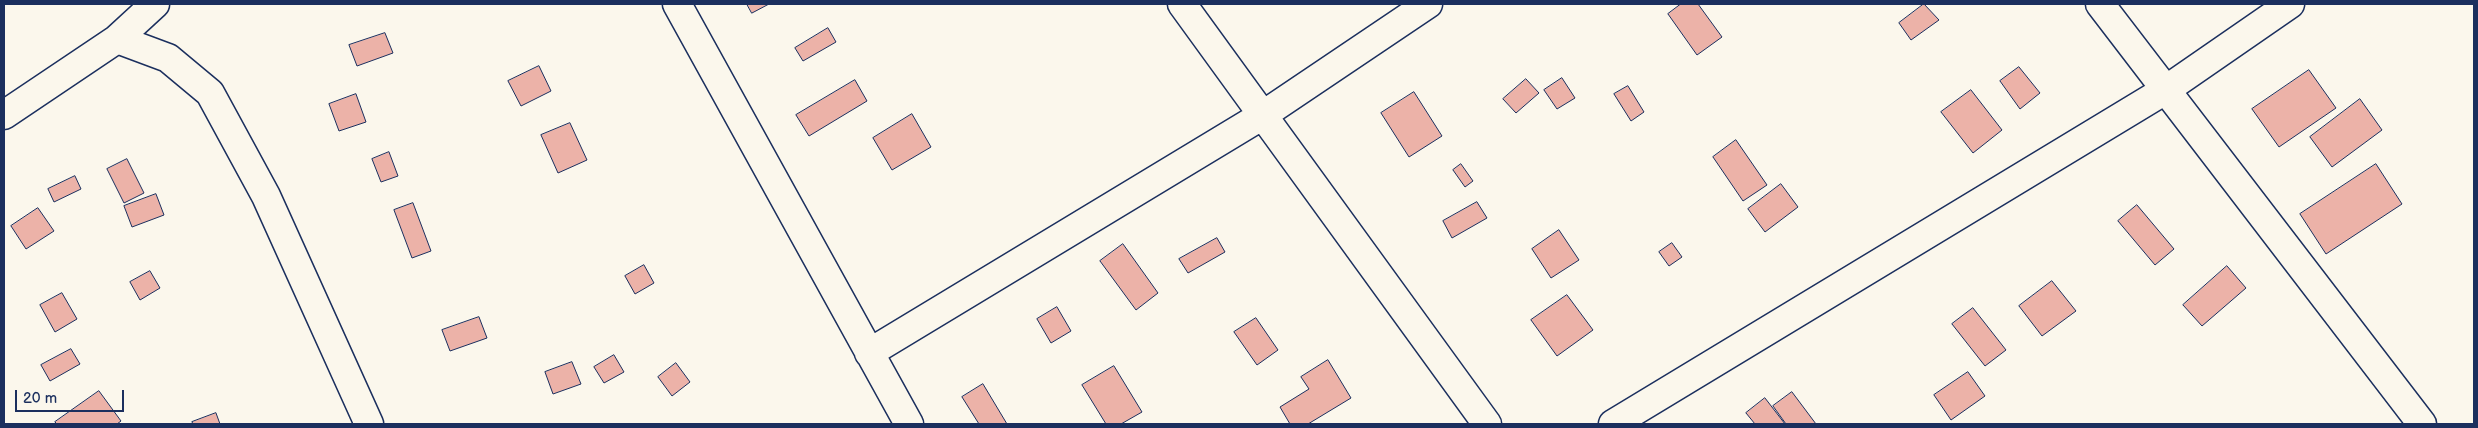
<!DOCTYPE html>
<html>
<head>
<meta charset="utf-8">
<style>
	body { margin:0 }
	#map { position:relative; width:2478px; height:428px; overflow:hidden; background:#fbf7ec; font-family:"Balsamiq Sans",sans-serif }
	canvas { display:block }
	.frame { position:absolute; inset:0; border:5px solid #1b2f5e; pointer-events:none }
	.scale { position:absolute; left:15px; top:390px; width:109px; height:22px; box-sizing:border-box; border:2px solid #1b2f5e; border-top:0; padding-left:6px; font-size:15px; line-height:18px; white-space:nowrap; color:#1b2f5e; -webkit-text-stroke:4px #fbf7ec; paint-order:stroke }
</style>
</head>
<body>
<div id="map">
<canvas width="2478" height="428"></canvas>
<div class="frame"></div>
<div class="scale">20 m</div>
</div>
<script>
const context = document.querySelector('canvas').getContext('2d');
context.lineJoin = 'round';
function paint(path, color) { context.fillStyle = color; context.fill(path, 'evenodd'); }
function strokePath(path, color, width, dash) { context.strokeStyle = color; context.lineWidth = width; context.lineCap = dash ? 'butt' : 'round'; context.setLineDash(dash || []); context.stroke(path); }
const building = new Path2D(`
	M 747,4 L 769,4 L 752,13 Z
	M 1681,4 L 1698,4 L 1722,37 L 1697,55 L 1668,14 Z
	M 1924,4 L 1939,20 L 1911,40 L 1899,23 Z
	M 828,28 L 836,42 L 803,61 L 795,48 Z
	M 385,33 L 393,53 L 357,66 L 349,45 Z
	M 539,66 L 551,91 L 521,106 L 508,81 Z
	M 2019,67 L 2040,93 L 2020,109 L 2000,81 Z
	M 2309,70 L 2336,108 L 2279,147 L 2252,109 Z
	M 1562,78 L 1575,98 L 1557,109 L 1544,90 Z
	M 1526,79 L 1539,93 L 1516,113 L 1503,99 Z
	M 855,80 L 867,101 L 809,136 L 796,115 Z
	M 1628,86 L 1644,112 L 1631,121 L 1614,94 Z
	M 1971,90 L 2002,130 L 1973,153 L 1941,112 Z
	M 1414,92 L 1442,136 L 1409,157 L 1381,113 Z
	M 356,94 L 366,122 L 339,131 L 329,104 Z
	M 2360,99 L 2382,130 L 2332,167 L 2310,137 Z
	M 912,114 L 931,147 L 892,170 L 873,138 Z
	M 570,123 L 587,160 L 558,173 L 541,135 Z
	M 1736,140 L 1767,185 L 1743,201 L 1713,157 Z
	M 389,152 L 398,176 L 381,182 L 372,159 Z
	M 127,159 L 144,193 L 124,203 L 107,169 Z
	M 1461,164 L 1473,181 L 1465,187 L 1453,170 Z
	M 2376,164 L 2402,204 L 2326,254 L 2300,214 Z
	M 75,176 L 81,189 L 54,202 L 48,189 Z
	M 1781,184 L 1798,207 L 1765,232 L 1748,209 Z
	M 156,194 L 164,215 L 132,227 L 124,206 Z
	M 1477,202 L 1487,218 L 1452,238 L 1443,221 Z
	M 413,203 L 431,251 L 412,258 L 394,210 Z
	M 2137,205 L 2174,249 L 2155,265 L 2118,221 Z
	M 38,208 L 54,231 L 26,249 L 11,226 Z
	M 1559,230 L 1579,260 L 1551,278 L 1532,249 Z
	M 1217,238 L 1225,252 L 1188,273 L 1179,259 Z
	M 1672,243 L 1682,257 L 1669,266 L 1659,252 Z
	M 1123,244 L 1158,293 L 1136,310 L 1100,261 Z
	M 644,265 L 654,283 L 635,294 L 625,276 Z
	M 2227,266 L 2246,288 L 2202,326 L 2183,305 Z
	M 150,271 L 160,288 L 140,300 L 130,282 Z
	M 2052,281 L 2076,311 L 2042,336 L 2019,306 Z
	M 62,293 L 77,319 L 55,332 L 40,305 Z
	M 1567,295 L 1593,330 L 1557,356 L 1531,320 Z
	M 1057,307 L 1071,331 L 1051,343 L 1037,319 Z
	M 1973,308 L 2006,350 L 1985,366 L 1952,324 Z
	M 479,317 L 487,338 L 450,351 L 442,330 Z
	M 1256,318 L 1278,350 L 1257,365 L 1234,332 Z
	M 71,349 L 80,364 L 50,381 L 41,365 Z
	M 614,355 L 624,372 L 604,383 L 594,367 Z
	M 1328,360 L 1351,398 L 1308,424 L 1290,424 L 1280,407 L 1309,389 L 1301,377 Z
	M 572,362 L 581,384 L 553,394 L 545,372 Z
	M 676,363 L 690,382 L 672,396 L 658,377 Z
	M 1114,366 L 1142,412 L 1121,424 L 1106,424 L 1082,385 Z
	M 1968,372 L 1985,396 L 1951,420 L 1934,395 Z
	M 983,384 L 1007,424 L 979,424 L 962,397 Z
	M 99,391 L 121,421 L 117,424 L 57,424 L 55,422 Z
	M 1792,392 L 1816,424 L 1786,424 L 1773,406 Z
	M 1765,398 L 1785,424 L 1755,424 L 1746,413 Z
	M 216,413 L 220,424 L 193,424 L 192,422 Z`);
paint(building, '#ecb2a8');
strokePath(building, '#1b2f5e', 1);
const minor = new Path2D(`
	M 677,4 L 909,424
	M 1182,4 L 1487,424
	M 2100,4 L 2422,424
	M 117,39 L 168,58 L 210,93 L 266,196 L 369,424
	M 4,115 L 117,39 L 155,4
	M 869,353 L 1263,115 L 1428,4
	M 1613,424 L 2167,89 L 2290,4`);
strokePath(minor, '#1b2f5e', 31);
strokePath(minor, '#fbf7ec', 28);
</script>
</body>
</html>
